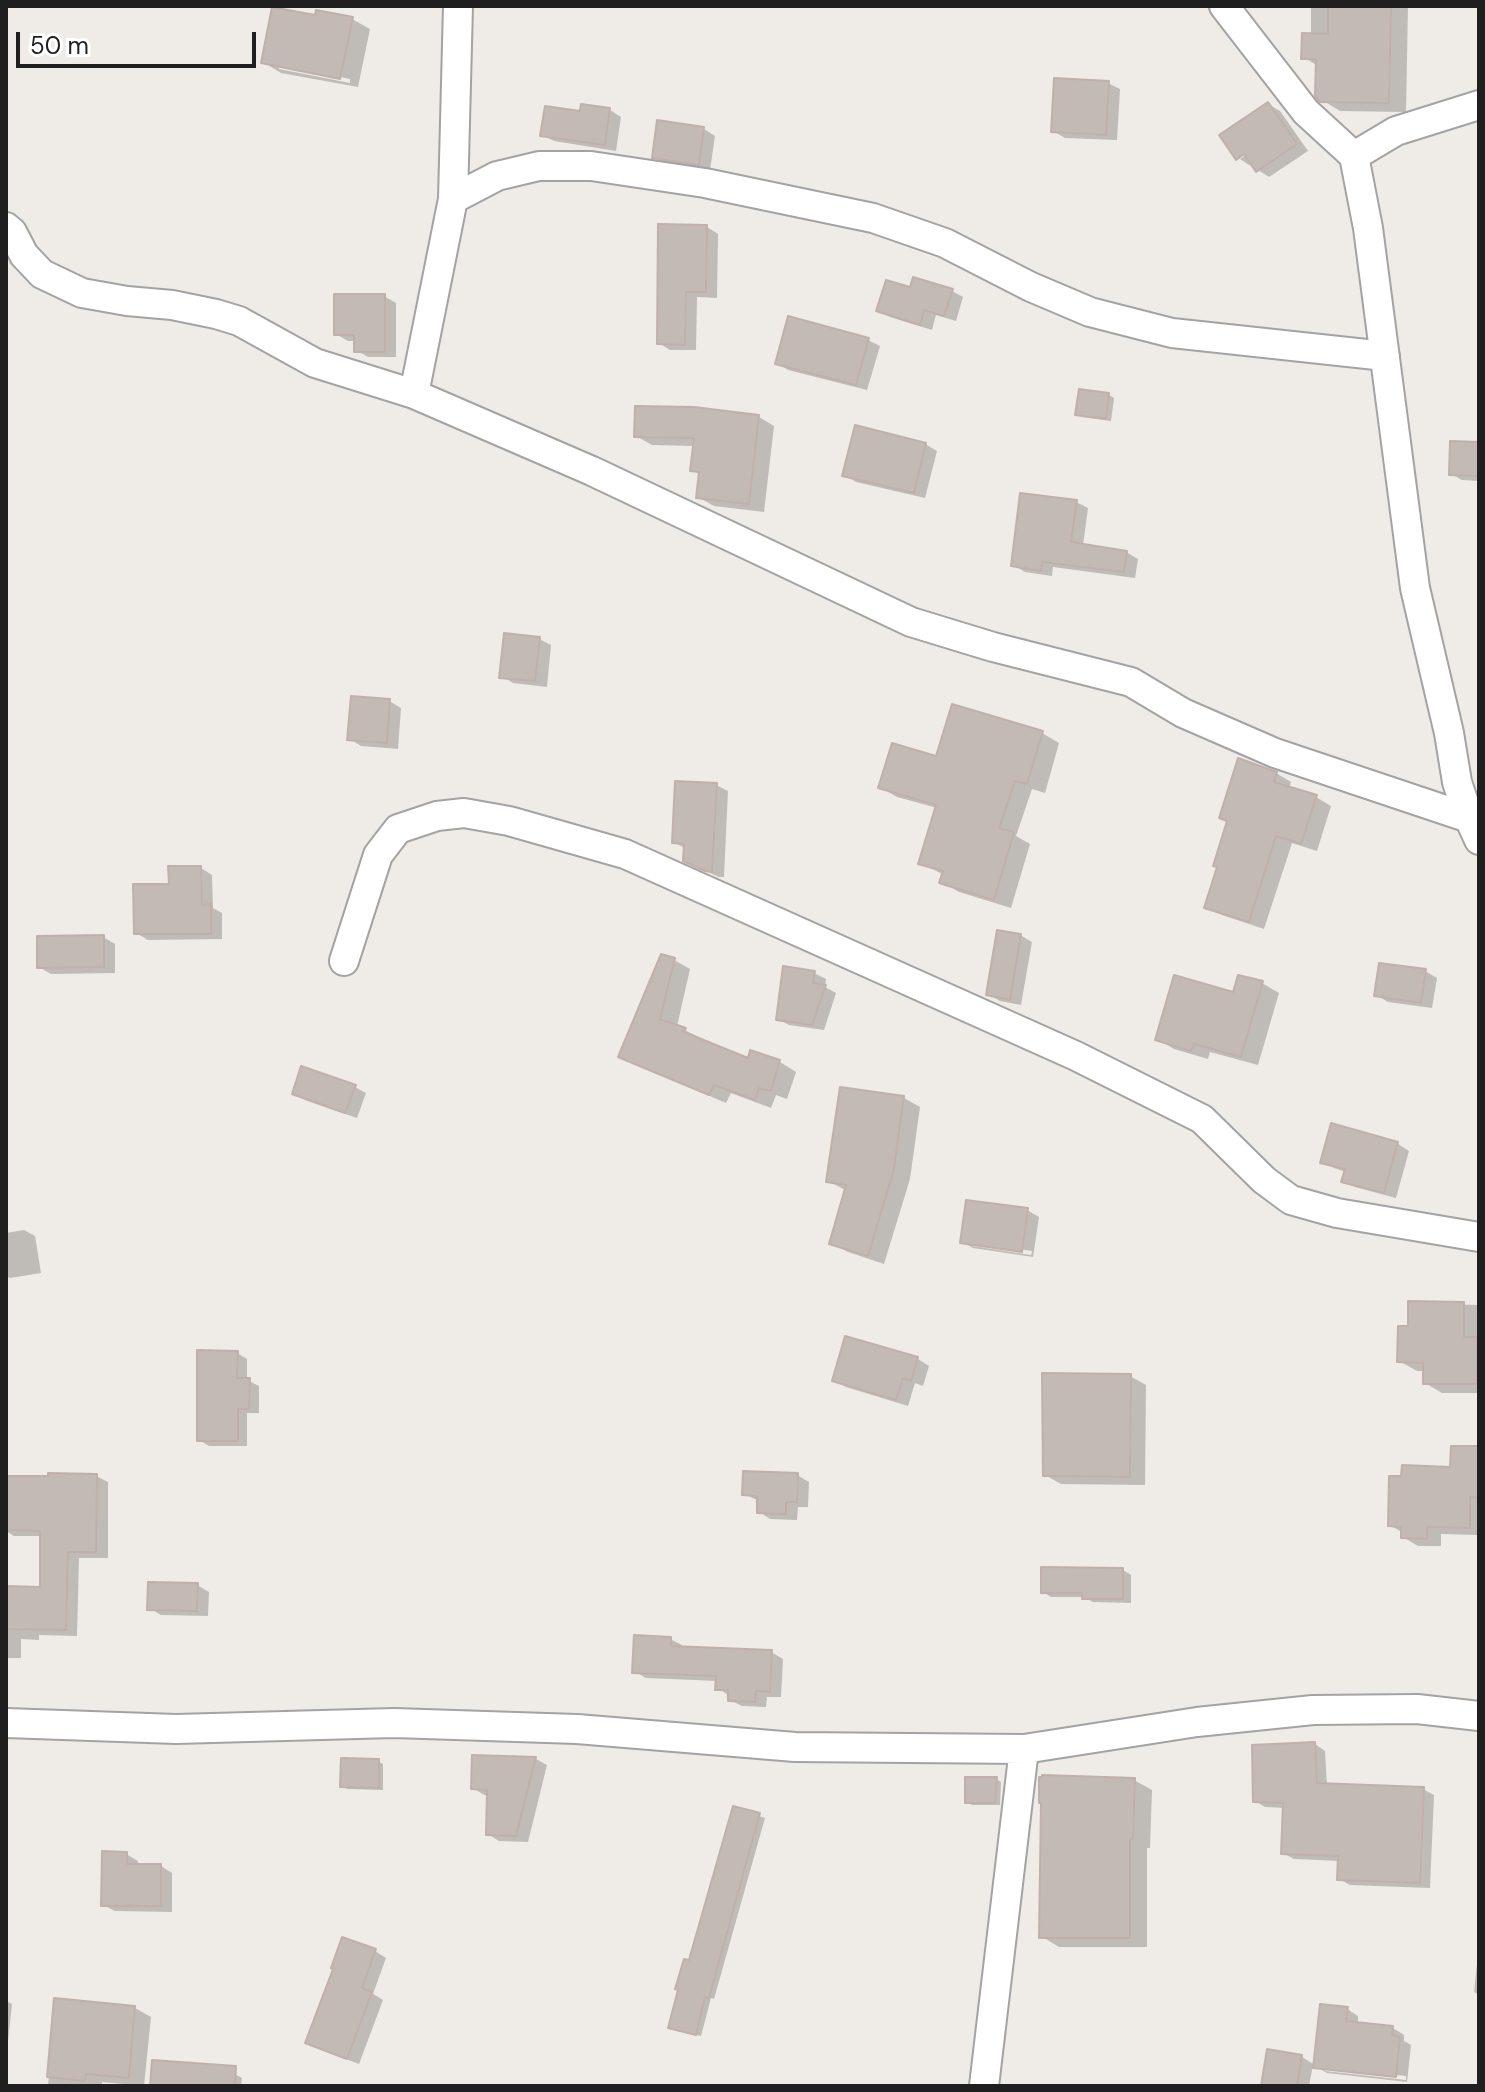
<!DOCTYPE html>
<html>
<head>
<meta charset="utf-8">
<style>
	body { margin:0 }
	#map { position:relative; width:1485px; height:2092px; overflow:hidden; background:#efebe6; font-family:"DM Sans",sans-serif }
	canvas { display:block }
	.frame { position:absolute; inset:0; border:8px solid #1f1f1f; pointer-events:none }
	.scale { position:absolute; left:16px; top:32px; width:240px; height:36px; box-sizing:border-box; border:4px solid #1f1f1f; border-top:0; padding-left:10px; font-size:24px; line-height:28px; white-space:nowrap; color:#1f1f1f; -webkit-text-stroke:6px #fff; paint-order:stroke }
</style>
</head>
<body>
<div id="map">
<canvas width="1485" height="2092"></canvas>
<div class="frame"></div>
<div class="scale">50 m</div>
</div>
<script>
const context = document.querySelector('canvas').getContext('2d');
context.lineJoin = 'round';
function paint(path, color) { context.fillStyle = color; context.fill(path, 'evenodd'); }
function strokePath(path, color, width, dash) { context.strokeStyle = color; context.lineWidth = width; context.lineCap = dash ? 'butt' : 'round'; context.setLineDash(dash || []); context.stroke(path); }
paint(new Path2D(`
	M 1311,6 L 1408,6 L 1406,112 L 1340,111 L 1322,100 L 1318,66 L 1303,57 L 1311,35 Z
	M 316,18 L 352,19 L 370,29 L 358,87 L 281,73 L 263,62 ZM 279,65 L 350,79 L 350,83 L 279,69 Z
	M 1108,83 L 1120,89 L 1117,140 L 1065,138 L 1053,131 Z
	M 1268,104 L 1280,111 L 1308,151 L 1269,177 L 1258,170 L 1252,163 L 1249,165 L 1240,159 L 1253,150 L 1240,155 L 1240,159 L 1238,158 Z
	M 610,110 L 621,117 L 616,151 L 554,141 L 542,135 L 581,114 Z
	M 704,129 L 715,136 L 710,170 L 666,164 L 654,157 Z
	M 707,227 L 718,234 L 717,298 L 697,297 L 696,350 L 670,350 L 659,343 Z
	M 911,289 L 952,291 L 963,297 L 956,321 L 936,315 L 932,330 L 890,317 L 879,310 Z
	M 384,296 L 396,303 L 396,357 L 368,357 L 356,350 L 356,341 L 348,341 L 336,334 Z
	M 868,340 L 880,346 L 867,390 L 788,370 L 777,363 Z
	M 1109,395 L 1114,398 L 1111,421 L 1082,417 L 1077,414 Z
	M 759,417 L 774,426 L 764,512 L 714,506 L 698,497 L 701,475 L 692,470 L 695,446 L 652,445 L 636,436 Z
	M 925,444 L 937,451 L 925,498 L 856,482 L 845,475 Z
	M 1479,444 L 1479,481 L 1462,480 L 1451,474 Z
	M 1076,502 L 1088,508 L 1083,545 L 1126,552 L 1138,559 L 1135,578 L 1053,567 L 1052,576 L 1025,572 L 1013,565 Z
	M 539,639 L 551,645 L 547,687 L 513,683 L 502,676 Z
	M 389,701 L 401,708 L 398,749 L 361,746 L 350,739 Z
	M 1042,733 L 1059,743 L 1045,793 L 1032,789 L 1016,836 L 1030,844 L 1011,908 L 959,892 L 942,882 L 944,875 L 921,863 L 937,808 L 897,797 L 880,787 Z
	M 1276,773 L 1291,782 L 1289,789 L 1316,797 L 1331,806 L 1317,851 L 1292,843 L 1264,929 L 1222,915 L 1207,907 Z
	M 716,785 L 728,791 L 724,877 L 719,877 L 697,867 L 686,849 L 674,842 Z
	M 201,868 L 212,875 L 213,908 L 222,913 L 222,939 L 148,940 L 136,933 L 171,886 Z
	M 1020,935 L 1032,942 L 1021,1005 L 1000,1001 L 988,994 Z
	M 103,937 L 115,944 L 115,973 L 51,974 L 39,967 Z
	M 674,960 L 690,969 L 677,1026 L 702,1039 L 701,1041 L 749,1061 L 752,1052 L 780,1062 L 796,1072 L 787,1099 L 776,1095 L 771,1108 L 731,1093 L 726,1103 L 637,1065 L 621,1056 Z
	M 1425,971 L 1437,978 L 1432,1008 L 1388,1002 L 1376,995 Z
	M 814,973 L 826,979 L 825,987 L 836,993 L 824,1030 L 789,1025 L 778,1019 Z
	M 1262,983 L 1279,993 L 1258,1065 L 1210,1052 L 1208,1059 L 1174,1049 L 1157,1039 L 1234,995 Z
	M 355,1087 L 366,1093 L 357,1118 L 305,1100 L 294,1093 Z
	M 842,1089 L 904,1098 L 920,1107 L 910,1179 L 884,1264 L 848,1252 L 831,1243 L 847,1191 L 828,1181 Z
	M 1333,1126 L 1398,1144 L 1409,1151 L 1396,1198 L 1355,1187 L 1344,1181 L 1346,1172 L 1334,1168 L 1323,1162 Z
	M 1027,1210 L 1039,1217 L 1033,1257 L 973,1248 L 962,1242 ZM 972,1242 L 1032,1251 L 1031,1255 L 972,1246 Z
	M 24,1230 L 35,1236 L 41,1273 L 10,1278 L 6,1276 L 6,1233 Z
	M 1410,1303 L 1479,1305 L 1479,1393 L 1442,1393 L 1425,1383 L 1425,1371 L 1417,1371 L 1399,1361 L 1410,1328 Z
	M 847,1339 L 918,1359 L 929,1366 L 923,1386 L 915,1383 L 908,1406 L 846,1387 L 834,1380 Z
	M 237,1353 L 247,1359 L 247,1380 L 259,1386 L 259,1413 L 247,1413 L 247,1446 L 209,1446 L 199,1440 Z
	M 1130,1376 L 1146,1385 L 1145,1485 L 1061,1484 L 1045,1475 Z
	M 1479,1448 L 1479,1535 L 1441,1534 L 1441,1546 L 1418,1546 L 1403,1537 L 1403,1533 L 1390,1525 L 1452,1469 Z
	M 797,1475 L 809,1482 L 808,1507 L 798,1507 L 797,1520 L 770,1519 L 759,1512 L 759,1501 L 744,1494 Z
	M 96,1476 L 108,1482 L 108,1558 L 79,1558 L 77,1636 L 39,1635 L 39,1640 L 21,1639 L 21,1658 L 6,1658 L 6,1588 L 42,1589 L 42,1536 L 14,1536 L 6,1531 L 6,1478 Z
	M 1123,1570 L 1131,1575 L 1131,1603 L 1093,1602 L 1084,1597 L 1051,1597 L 1043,1592 Z
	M 197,1585 L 209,1592 L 208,1616 L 161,1615 L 149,1608 Z
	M 670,1639 L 682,1645 L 682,1649 L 771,1652 L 783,1659 L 781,1697 L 767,1697 L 766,1707 L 742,1706 L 730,1700 L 730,1696 L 717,1688 L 717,1681 L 646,1678 L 634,1671 Z
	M 1315,1744 L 1325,1751 L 1327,1786 L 1423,1789 L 1434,1795 L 1430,1888 L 1350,1885 L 1339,1879 L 1340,1861 L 1294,1859 L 1283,1853 L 1285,1808 L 1265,1807 L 1255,1801 Z
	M 474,1757 L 536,1759 L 547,1765 L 528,1842 L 499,1841 L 488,1834 L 488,1795 L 484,1795 L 473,1788 Z
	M 378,1761 L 383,1764 L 383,1790 L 347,1789 L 342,1786 Z
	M 996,1779 L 1001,1782 L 1000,1805 L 972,1805 L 967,1802 Z
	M 1134,1780 L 1152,1790 L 1150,1848 L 1147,1848 L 1147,1947 L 1059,1947 L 1041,1936 Z
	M 734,1808 L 765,1818 L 714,1999 L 711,1998 L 701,2036 L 675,2030 L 690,1963 Z
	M 126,1854 L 138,1861 L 138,1866 L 161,1866 L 172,1873 L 172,1912 L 115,1911 L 103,1905 Z
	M 1479,1945 L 1479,1995 L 1474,1992 Z
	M 375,1951 L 386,1958 L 373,1994 L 383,2000 L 359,2064 L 319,2049 L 308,2043 Z
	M 56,2000 L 135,2008 L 151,2017 L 144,2086 L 102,2082 L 102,2086 L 48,2086 Z
	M 6,2001 L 12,2004 L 6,2060 Z
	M 1347,2009 L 1358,2016 L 1358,2024 L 1393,2028 L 1404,2035 L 1404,2041 L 1411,2045 L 1407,2082 L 1327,2073 L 1313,2065 L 1309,2086 L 1263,2086 L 1269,2052 L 1302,2057 L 1315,2065 ZM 1325,2067 L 1406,2076 L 1406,2080 L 1325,2071 Z
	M 224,2068 L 242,2078 L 241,2086 L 153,2086 Z`), '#0003');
const building = new Path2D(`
	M 1328,6 L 1391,6 L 1389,103 L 1320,102 L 1315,96 L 1316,59 L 1301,59 L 1302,33 L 1328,34 Z
	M 272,7 L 315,15 L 316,10 L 353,17 L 340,79 L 261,63 Z
	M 1054,78 L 1109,81 L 1106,135 L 1051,132 Z
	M 1268,102 L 1297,144 L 1256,172 L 1244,154 L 1236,160 L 1219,135 Z
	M 581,104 L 610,108 L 605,145 L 540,136 L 545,106 L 580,111 Z
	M 657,120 L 704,127 L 699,165 L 652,158 Z
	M 658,224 L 707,225 L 706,292 L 686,292 L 685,345 L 657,344 Z
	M 913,277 L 953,289 L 944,316 L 924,310 L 920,325 L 876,311 L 886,280 L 910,287 Z
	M 334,294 L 385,294 L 385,352 L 354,352 L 354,335 L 334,335 Z
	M 788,316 L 869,338 L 856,385 L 775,364 Z
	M 1079,389 L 1109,393 L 1106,419 L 1075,415 Z
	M 635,406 L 694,407 L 759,415 L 749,504 L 696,498 L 699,472 L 690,471 L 694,438 L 634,437 Z
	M 855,425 L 926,443 L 914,493 L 842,476 Z
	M 1450,441 L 1479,442 L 1479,476 L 1449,475 Z
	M 1020,493 L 1077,500 L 1071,542 L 1127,551 L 1124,572 L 1042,562 L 1041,571 L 1011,566 Z
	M 504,633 L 540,637 L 535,681 L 499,678 Z
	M 351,696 L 390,699 L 387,743 L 347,740 Z
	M 952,704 L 1043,731 L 1027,784 L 1015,781 L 999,828 L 1014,832 L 994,900 L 939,883 L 943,871 L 918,864 L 936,805 L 878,788 L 892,743 L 936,756 Z
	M 1238,758 L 1277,772 L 1274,782 L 1317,795 L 1301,844 L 1276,836 L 1249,922 L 1204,908 L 1217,867 L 1213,866 L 1227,821 L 1219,818 Z
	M 675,781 L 717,783 L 712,872 L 705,871 L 683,861 L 684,844 L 672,843 Z
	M 168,866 L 201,866 L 202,905 L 211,904 L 211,934 L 134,934 L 133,884 L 169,884 Z
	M 997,930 L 1021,934 L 1010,1000 L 986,995 Z
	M 104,935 L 104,967 L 37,968 L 37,936 Z
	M 661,954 L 675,958 L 660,1019 L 686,1028 L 684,1032 L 748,1058 L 750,1050 L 780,1060 L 771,1091 L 759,1088 L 755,1100 L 714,1085 L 709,1095 L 618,1057 Z
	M 1379,963 L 1426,969 L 1421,1003 L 1374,996 Z
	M 783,966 L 815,971 L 813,983 L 826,985 L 812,1025 L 776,1020 Z
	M 1174,975 L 1233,992 L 1238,975 L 1263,981 L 1241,1057 L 1194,1044 L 1191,1051 L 1155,1040 Z
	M 301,1066 L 356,1085 L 345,1113 L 292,1094 Z
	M 840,1087 L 904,1096 L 894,1169 L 868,1256 L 829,1244 L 846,1185 L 826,1182 Z
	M 1331,1123 L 1398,1142 L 1384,1193 L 1341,1182 L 1345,1169 L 1320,1163 Z
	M 966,1200 L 1028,1208 L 1022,1252 L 960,1243 Z
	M 1408,1301 L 1464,1302 L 1464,1337 L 1477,1337 L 1477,1384 L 1423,1384 L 1423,1363 L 1397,1362 L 1398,1326 L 1408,1326 Z
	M 845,1336 L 918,1357 L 911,1381 L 903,1378 L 896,1400 L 832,1381 Z
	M 197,1350 L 238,1351 L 237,1378 L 250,1378 L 249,1409 L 238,1409 L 238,1441 L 197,1441 Z
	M 1042,1373 L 1131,1374 L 1130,1477 L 1043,1476 Z
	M 1451,1446 L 1479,1446 L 1479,1498 L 1470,1497 L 1470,1528 L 1427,1527 L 1427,1539 L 1401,1538 L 1401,1527 L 1388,1526 L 1389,1476 L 1401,1476 L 1402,1465 L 1450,1467 Z
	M 743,1471 L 798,1473 L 797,1502 L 786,1502 L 786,1514 L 757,1513 L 757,1496 L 742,1495 Z
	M 48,1473 L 97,1474 L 96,1552 L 68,1552 L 66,1630 L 6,1629 L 6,1586 L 40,1587 L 40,1531 L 6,1530 L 6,1476 L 48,1476 Z
	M 1041,1567 L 1123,1568 L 1123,1599 L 1082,1599 L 1082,1593 L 1041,1593 Z
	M 148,1582 L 198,1583 L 197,1611 L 147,1610 Z
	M 634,1635 L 671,1637 L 671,1646 L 772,1650 L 770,1692 L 756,1691 L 755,1702 L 728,1701 L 728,1690 L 715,1690 L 716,1676 L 632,1673 Z
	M 1315,1742 L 1317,1783 L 1424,1787 L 1420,1883 L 1337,1880 L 1338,1856 L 1281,1854 L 1283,1803 L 1253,1802 L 1252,1745 Z
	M 472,1755 L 536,1757 L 516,1836 L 486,1835 L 487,1790 L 471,1789 Z
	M 341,1758 L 379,1759 L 379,1788 L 340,1787 Z
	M 1042,1775 L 1135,1778 L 1133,1839 L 1130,1839 L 1130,1938 L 1039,1938 L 1041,1803 L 1039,1803 L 1039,1777 L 1042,1777 Z
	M 965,1777 L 997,1777 L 995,1803 L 965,1803 Z
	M 733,1806 L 760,1813 L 709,1998 L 705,1997 L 696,2035 L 668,2028 L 678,1990 L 675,1989 L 684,1959 L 689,1960 Z
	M 102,1851 L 127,1852 L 127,1864 L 161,1864 L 161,1906 L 101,1906 Z
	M 342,1937 L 376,1949 L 362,1988 L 372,1992 L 347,2059 L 305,2043 L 333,1969 L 331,1968 Z
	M 54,1998 L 135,2006 L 129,2078 L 86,2074 L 85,2081 L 47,2077 Z
	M 1320,2004 L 1348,2007 L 1346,2021 L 1393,2026 L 1392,2035 L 1400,2037 L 1396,2077 L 1313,2068 Z
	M 1267,2049 L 1302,2055 L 1297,2086 L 1261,2086 Z
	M 152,2060 L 236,2066 L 235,2086 L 150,2086 Z`);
paint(building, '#c4bab5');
strokePath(building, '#c1b0a9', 2);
const minor = new Path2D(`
	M 1224,6 L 1306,112 L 1354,156
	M 1479,105 L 1396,131 L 1354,156 L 1368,228 L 1415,588 L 1449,733 L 1457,782 L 1469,818 L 1479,840
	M 453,199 L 497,176 L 539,166 L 591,166 L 705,183 L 873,218 L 945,243 L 1031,287 L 1090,312 L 1172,333 L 1385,356
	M 6,227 L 12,232 L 24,255 L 42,274 L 82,293 L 127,301 L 172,305 L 216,314 L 239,321 L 315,363 L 414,394 L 592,471 L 911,622 L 993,647 L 1131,682 L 1183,713 L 1275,753 L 1469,818
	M 414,394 L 453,199 L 458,6
	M 344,961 L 378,855 L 398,829 L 437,816 L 464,813 L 509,821 L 625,854 L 1076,1056 L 1202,1119 L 1264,1180 L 1291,1200 L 1337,1213 L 1479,1237
	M 6,1723 L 176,1729 L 394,1723 L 577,1729 L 795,1747 L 1024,1749 L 1197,1722 L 1313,1710 L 1417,1709 L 1479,1716
	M 984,2086 L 1024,1749`);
strokePath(minor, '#a3a3a3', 32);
strokePath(minor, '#fff', 28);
</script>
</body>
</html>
